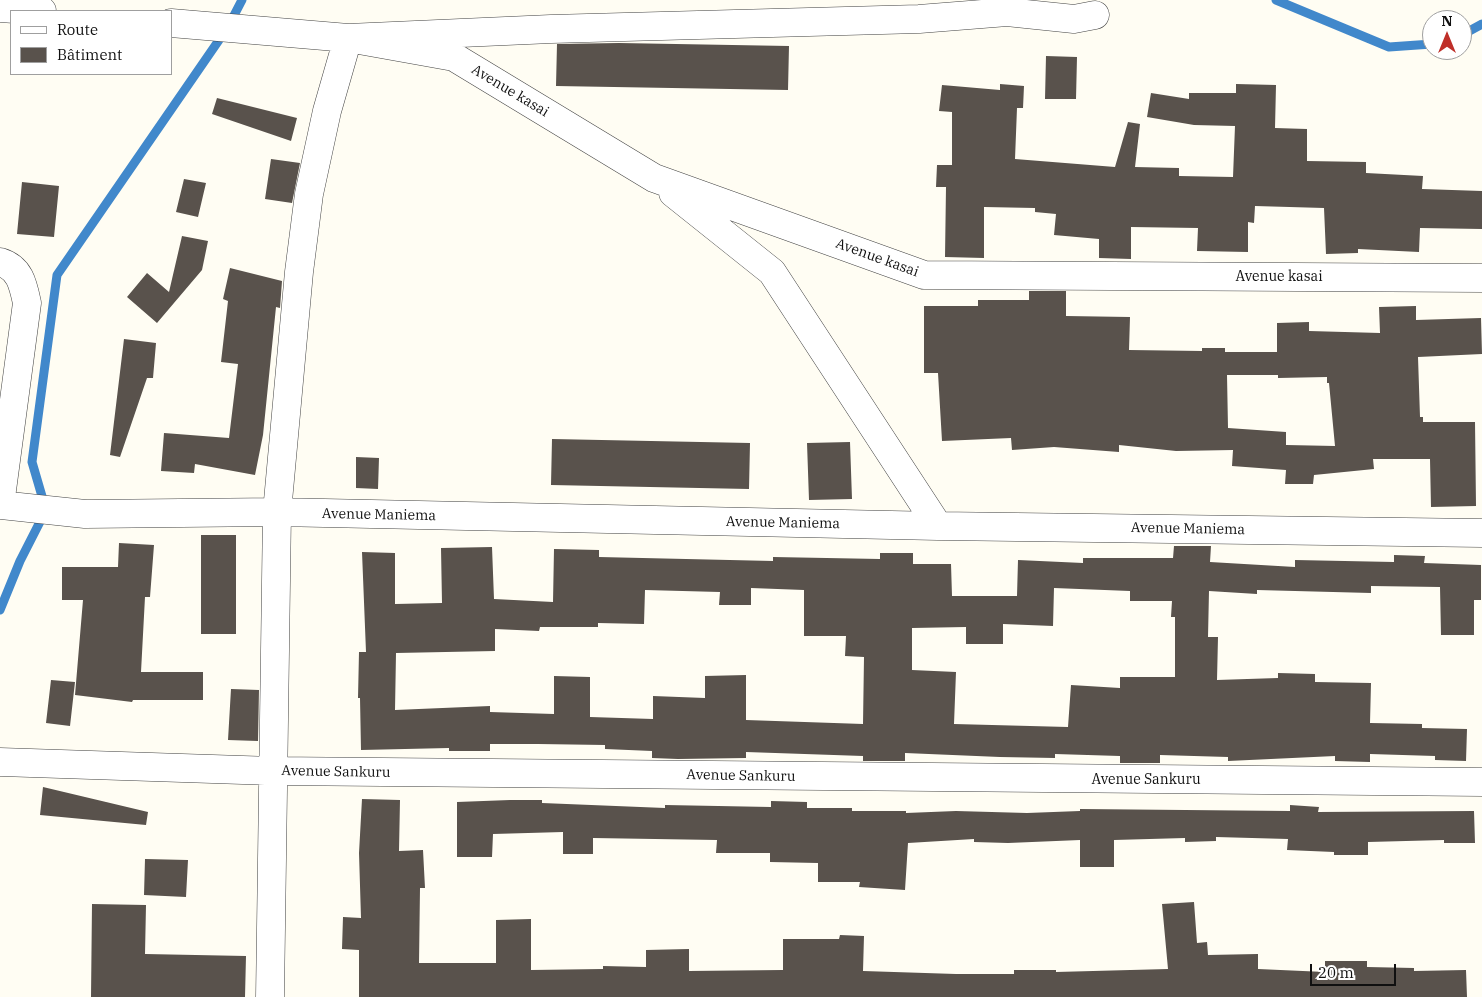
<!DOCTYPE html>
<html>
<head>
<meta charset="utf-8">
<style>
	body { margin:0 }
	#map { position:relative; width:1482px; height:997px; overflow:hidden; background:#fffdf3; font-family:"IBM Plex Serif",serif }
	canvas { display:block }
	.legend { position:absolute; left:10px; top:10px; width:162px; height:65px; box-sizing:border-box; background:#fff; border:1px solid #9f9f9f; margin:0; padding:6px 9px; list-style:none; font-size:15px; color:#101010 }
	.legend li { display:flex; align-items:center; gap:10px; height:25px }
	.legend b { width:25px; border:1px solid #9f9f9f }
	.north { position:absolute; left:1422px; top:10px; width:50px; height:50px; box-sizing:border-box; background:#fff; border:1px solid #9f9f9f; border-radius:50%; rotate:0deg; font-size:14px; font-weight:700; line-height:20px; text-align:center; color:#101010 }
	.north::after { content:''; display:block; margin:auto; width:18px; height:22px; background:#bf2f29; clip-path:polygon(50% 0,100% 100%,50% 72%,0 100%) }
	.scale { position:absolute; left:1310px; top:964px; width:86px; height:22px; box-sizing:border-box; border:2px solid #101010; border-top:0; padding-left:6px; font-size:15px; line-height:18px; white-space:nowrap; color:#101010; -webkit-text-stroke:4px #fff; paint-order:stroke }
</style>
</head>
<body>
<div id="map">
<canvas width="1482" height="997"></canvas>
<ul class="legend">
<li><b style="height:6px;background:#fff"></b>Route</li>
<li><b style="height:14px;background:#59524c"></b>Bâtiment</li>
</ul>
<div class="north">N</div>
<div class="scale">20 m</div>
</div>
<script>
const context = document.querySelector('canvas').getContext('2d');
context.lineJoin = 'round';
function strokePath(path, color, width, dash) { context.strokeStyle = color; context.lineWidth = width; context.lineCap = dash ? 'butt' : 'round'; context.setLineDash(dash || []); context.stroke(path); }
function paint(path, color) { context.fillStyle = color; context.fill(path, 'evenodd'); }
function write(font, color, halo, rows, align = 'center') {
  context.font = font + ' "IBM Plex Serif",serif'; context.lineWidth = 5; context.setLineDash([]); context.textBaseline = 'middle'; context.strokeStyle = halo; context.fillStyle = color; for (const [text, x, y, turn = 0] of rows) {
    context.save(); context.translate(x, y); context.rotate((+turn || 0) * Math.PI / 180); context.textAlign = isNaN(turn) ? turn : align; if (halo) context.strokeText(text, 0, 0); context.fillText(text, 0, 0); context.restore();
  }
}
strokePath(new Path2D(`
	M 1276,0 L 1389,47 L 1432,44
	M 1462,35 L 1482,24
	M 0,610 L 20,561 L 46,510 L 32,462 L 57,275 L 228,27 L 242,0`), '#4188cb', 9);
paint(new Path2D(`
	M 619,43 L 789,46 L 788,90 L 556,86 L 557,44 Z
	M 1046,56 L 1077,57 L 1076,99 L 1045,99 Z
	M 1000,84 L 1024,86 L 1023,108 L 1017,108 L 1015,159 L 1115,167 L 1128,122 L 1140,124 L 1135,167 L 1179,168 L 1179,176 L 1233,177 L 1235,126 L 1194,125 L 1147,117 L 1151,93 L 1189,99 L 1189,93 L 1236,93 L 1236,84 L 1276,85 L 1275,128 L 1307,129 L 1307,161 L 1366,162 L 1366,173 L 1423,176 L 1422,189 L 1482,191 L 1482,229 L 1420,228 L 1419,252 L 1358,249 L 1358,253 L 1326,254 L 1324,208 L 1255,206 L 1254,223 L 1248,222 L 1248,252 L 1197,251 L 1198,228 L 1131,227 L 1131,259 L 1099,258 L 1099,239 L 1054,235 L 1056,214 L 1035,212 L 1035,208 L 984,207 L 984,258 L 945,257 L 946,187 L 936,187 L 937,165 L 952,165 L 952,112 L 939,111 L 942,85 L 1000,90 Z
	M 217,98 L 297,118 L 291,141 L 212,114 Z
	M 271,159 L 300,163 L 292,203 L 265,199 Z
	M 184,179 L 206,183 L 198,217 L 176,212 Z
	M 22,182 L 59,186 L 54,237 L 17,234 Z
	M 182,236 L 208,241 L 202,270 L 157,323 L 127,297 L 147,273 L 169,292 Z
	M 230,268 L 282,281 L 280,308 L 276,307 L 263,435 L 255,475 L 195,464 L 194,473 L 161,471 L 164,433 L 229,438 L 238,364 L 221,362 L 228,301 L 223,299 Z
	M 1029,291 L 1066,291 L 1066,316 L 1130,317 L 1129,350 L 1202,351 L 1202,348 L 1225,348 L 1225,352 L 1277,352 L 1277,323 L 1309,322 L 1309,331 L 1380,333 L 1379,307 L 1416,306 L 1416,320 L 1481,318 L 1482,354 L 1418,357 L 1420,417 L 1423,417 L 1423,422 L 1475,422 L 1476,506 L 1431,507 L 1430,459 L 1373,459 L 1374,469 L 1314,475 L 1313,484 L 1285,484 L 1286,470 L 1232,466 L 1233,450 L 1176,451 L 1119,445 L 1119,452 L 1054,447 L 1012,450 L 1011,438 L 942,441 L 938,373 L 924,373 L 924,306 L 978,306 L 978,300 L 1029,300 ZM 1227,375 L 1278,375 L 1278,378 L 1327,377 L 1327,383 L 1329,383 L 1335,446 L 1286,445 L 1286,432 L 1228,428 Z
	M 124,339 L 156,343 L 153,378 L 147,378 L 120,457 L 110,455 Z
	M 552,439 L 750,443 L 749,489 L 551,485 Z
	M 850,442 L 852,499 L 809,500 L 807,443 Z
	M 356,457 L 379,458 L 378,489 L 356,488 Z
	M 201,535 L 236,535 L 236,634 L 201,634 Z
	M 119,543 L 154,545 L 150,597 L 145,597 L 141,672 L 203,672 L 203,700 L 133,700 L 132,702 L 75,695 L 83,600 L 62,600 L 62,567 L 118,567 Z
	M 1174,546 L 1211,546 L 1210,562 L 1295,567 L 1295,560 L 1394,562 L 1394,555 L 1425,556 L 1424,563 L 1481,565 L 1481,600 L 1474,600 L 1474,635 L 1441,635 L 1440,587 L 1371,586 L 1371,593 L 1257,590 L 1257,594 L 1209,591 L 1208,637 L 1218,637 L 1217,680 L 1278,678 L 1278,673 L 1315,674 L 1315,682 L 1371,683 L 1370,723 L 1422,724 L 1422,728 L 1467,729 L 1466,761 L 1435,760 L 1435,756 L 1370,754 L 1370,762 L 1335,761 L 1335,756 L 1228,761 L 1228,757 L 1160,755 L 1160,763 L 1120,763 L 1120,756 L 1055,754 L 1055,758 L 1000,757 L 905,753 L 905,761 L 863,761 L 863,756 L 746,752 L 746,758 L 678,759 L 652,758 L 652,751 L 605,749 L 605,745 L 538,744 L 490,744 L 490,751 L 449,751 L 449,748 L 361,750 L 360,698 L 358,698 L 359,652 L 366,652 L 362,552 L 395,553 L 395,604 L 442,603 L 441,548 L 492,547 L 494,599 L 553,602 L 554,549 L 599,550 L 599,557 L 773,561 L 773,557 L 880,559 L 880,553 L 913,553 L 913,564 L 951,564 L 952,596 L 1017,596 L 1018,560 L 1083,563 L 1083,558 L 1173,558 ZM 751,588 L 804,590 L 804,636 L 846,636 L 845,656 L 864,657 L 863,724 L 746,720 L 746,675 L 705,676 L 705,698 L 653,696 L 653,719 L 590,717 L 590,677 L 554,676 L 554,714 L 490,712 L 490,706 L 395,710 L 396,653 L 495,651 L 495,629 L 539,631 L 540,627 L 598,627 L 598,623 L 644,624 L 645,590 L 720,592 L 719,605 L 751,605 ZM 1054,588 L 1130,591 L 1130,601 L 1172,601 L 1171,617 L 1175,617 L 1175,677 L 1120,677 L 1120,688 L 1071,685 L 1068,727 L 954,724 L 956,672 L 912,670 L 912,628 L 966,627 L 966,644 L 1003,644 L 1003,624 L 1053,626 Z
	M 51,680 L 75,682 L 70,726 L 46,723 Z
	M 231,689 L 259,690 L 258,741 L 228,740 Z
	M 43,787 L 148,812 L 146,825 L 40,815 Z
	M 362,799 L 400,800 L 399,851 L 423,850 L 425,888 L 420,888 L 419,963 L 496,963 L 496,920 L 531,919 L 531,970 L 603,969 L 603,966 L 646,967 L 646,950 L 689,949 L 689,971 L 783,970 L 783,939 L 839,939 L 840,935 L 864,936 L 863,971 L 956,974 L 1014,974 L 1014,970 L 1056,970 L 1056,972 L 1168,969 L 1162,904 L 1194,902 L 1197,943 L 1207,942 L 1208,955 L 1258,954 L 1258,969 L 1325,972 L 1325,961 L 1367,961 L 1367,967 L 1414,968 L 1414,971 L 1466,970 L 1467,997 L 359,997 L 359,950 L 342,949 L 343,917 L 361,918 L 359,853 Z
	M 510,800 L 542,800 L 542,803 L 665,808 L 665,805 L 771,807 L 771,801 L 807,802 L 807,808 L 852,808 L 852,811 L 906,811 L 906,813 L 956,811 L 1027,813 L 1080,811 L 1080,809 L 1290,811 L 1290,805 L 1319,807 L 1318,812 L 1474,811 L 1475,843 L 1444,843 L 1444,840 L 1368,842 L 1368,855 L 1334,855 L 1334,852 L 1287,850 L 1288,839 L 1216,837 L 1216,841 L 1185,842 L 1185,838 L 1114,840 L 1114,867 L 1080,867 L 1080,840 L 1008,843 L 974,842 L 974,839 L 908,843 L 905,890 L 859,887 L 860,882 L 818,882 L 818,863 L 770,862 L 770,853 L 716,853 L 717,840 L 593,838 L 593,854 L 563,854 L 563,832 L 493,834 L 492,857 L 457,857 L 457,802 Z
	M 145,859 L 188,860 L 186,897 L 144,895 Z
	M 92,904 L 146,905 L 145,954 L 246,956 L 245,997 L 91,997 Z`), '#59524c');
const minor = new Path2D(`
	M 0,8 L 42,11
	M 171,23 L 348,38 L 551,29 L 919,19 L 1007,12 L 1074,19 L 1095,15
	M 348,38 L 454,57 L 654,178 L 924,275 L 1482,278
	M 673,193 L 772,272 L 938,526
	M 0,262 C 20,268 23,284 27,303 L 0,505
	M 0,505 L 85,514 L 277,512 L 938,526 L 1482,533
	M 0,762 L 273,771 L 1482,782
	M 270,997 L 277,512 L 299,272 L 309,194 L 327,111 L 348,38`);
strokePath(minor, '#434343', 29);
strokePath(minor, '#fff', 28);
write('14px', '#101010', '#fff', [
	["Avenue kasai",510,91,31],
	["Avenue kasai",877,258,20],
	["Avenue kasai",1279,277],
	["Avenue Maniema",379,515,1],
	["Avenue Maniema",783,523,1],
	["Avenue Maniema",1188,529,1],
	["Avenue Sankuru",336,772,1],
	["Avenue Sankuru",741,776,1],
	["Avenue Sankuru",1146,780]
]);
</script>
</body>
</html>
